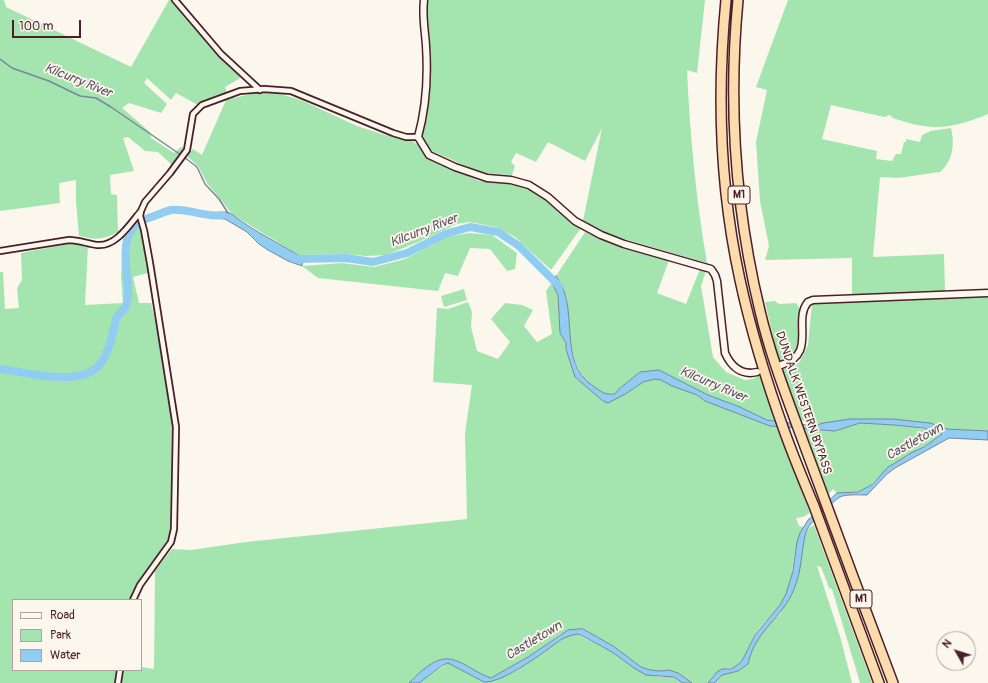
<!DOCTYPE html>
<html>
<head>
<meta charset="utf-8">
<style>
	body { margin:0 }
	#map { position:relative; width:988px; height:683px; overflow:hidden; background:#fbf7ec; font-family:Pangolin,sans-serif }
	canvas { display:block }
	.legend { position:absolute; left:12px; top:599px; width:130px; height:72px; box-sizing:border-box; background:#fbf7ec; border:1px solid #b4a19f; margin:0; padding:5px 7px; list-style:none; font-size:12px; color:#4a1f2b }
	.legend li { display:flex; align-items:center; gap:8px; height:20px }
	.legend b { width:20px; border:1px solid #b4a19f }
	.north { position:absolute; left:936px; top:631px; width:40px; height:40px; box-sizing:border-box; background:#fbf7ec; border:1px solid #b4a19f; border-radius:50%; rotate:309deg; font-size:11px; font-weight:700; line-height:16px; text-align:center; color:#4a1f2b }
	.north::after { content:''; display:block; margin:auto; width:14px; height:18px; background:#4a1f2b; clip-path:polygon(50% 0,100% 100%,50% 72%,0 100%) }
	.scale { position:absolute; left:12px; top:20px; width:69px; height:18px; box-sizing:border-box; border:2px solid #4a1f2b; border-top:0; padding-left:5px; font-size:12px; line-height:14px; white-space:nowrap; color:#4a1f2b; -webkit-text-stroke:3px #fbf7ec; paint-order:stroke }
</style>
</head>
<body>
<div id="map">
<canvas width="988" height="683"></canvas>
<ul class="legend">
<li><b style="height:5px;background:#fbf7ec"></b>Road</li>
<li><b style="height:11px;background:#a4e5af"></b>Park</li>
<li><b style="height:11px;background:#91ccf1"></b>Water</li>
</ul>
<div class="north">N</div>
<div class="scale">100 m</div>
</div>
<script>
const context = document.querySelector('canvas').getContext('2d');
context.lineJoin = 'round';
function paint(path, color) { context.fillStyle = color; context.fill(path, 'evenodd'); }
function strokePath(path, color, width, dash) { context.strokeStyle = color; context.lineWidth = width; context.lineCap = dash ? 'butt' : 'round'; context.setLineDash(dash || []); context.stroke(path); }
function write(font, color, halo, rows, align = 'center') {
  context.font = font + ' Pangolin,sans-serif'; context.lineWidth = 3.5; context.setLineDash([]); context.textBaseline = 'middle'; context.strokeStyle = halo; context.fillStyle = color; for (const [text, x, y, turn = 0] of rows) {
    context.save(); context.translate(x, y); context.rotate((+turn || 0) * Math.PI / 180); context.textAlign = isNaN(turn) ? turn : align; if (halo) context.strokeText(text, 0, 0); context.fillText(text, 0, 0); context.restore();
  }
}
paint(new Path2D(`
	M 0,0 L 4,0 L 6,7 L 131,67 L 169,0 L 172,0 L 227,65 L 242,77 L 225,87 L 227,93 L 202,102 L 198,105 L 176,93 L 171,100 L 147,78 L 144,83 L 167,104 L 161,113 L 129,103 L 122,108 L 150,132 L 151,138 L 174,153 L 181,147 L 184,147 L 173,166 L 158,152 L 145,151 L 128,137 L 123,138 L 134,171 L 110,175 L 111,194 L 117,195 L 118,232 C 102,240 96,240 79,236 L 76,201 L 76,180 L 59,183 L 60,203 L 0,211 Z
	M 428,0 L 705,0 L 697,73 L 687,70 C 690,135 696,199 707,263 L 600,232 L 583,221 L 602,128 L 585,161 L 548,142 L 536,162 L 516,153 L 511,162 L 515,166 L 512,175 L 482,173 L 432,151 L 421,137 L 427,117 L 431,63 L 427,29 Z
	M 788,0 L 988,0 L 988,114 C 969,122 945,130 924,126 C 913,125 903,121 893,118 L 890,115 L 884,117 L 831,105 L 822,139 L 877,151 L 876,159 L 892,161 L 896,154 L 901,154 L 904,142 L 906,142 L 906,139 L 920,142 L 922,135 L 931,131 L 951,128 C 955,144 953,161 940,172 L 898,178 L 880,177 L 873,257 L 944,254 L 945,293 L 852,296 L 852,258 L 765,260 L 769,246 L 760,201 L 756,142 L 767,90 L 756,87 Z
	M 259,92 L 277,93 L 301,100 L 357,126 L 385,135 L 412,141 L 418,145 L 428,158 L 479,181 L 515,183 L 532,189 L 554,206 L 581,228 L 551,270 L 515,237 L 496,227 L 469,222 L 457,224 L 416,243 L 386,255 L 366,256 L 347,254 L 299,255 L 233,215 L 207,183 L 198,166 L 187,156 L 193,149 L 202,155 L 226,100 Z
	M 138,218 L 142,229 L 148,273 L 133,277 L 139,303 L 151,303 L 163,349 L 173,423 L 171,533 C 159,558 140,574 131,600 L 13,600 L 13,670 L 118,670 L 116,683 L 0,683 L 0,272 L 3,272 L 5,309 L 19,308 L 17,288 L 22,280 L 21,253 L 73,243 L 88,245 L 85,305 L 123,303 L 121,277 L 123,236 Z
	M 585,232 L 602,240 L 669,260 L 657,293 L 686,304 L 700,269 L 706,271 L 701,286 L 713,357 L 726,372 L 745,380 L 753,379 L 760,375 L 776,421 L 767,420 L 740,407 L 708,395 L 659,370 L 640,372 L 619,389 L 615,394 L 607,395 L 601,392 L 587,383 L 581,374 L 575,361 L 570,342 L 567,300 L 562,283 L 556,276 Z
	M 469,233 L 492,235 L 517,253 L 515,269 L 507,271 L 490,249 L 470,248 L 458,276 L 445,273 L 438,291 L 318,278 L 302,266 L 342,263 L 374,267 L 405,259 L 447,237 Z
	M 552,283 L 558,295 L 560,333 L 566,344 L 566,349 L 575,377 L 603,401 L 627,393 L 643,382 L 655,379 L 661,380 L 672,386 L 697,395 L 705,401 L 770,426 L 778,427 L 810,513 L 803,517 L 796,518 L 799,526 L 804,527 C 791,547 796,573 786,595 C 778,611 763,621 754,636 C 749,644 745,660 738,665 C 732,670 724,667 718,672 C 714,674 711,679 708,683 L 692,683 L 678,673 L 669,670 L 661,671 L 650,670 L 641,667 L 613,646 L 583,629 L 561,634 L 528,657 L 491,678 C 478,674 467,664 454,660 C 437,654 420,672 409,683 L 122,683 L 123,670 L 141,670 L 141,667 L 154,669 L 155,571 L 172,549 L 191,550 L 246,542 L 467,519 L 465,433 L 472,385 L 433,382 L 437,308 L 448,309 L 468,302 L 472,312 L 471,327 L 477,351 L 498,359 L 510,342 L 491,319 L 505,303 L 522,305 L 533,310 L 524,326 L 537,342 L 552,334 L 546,291 Z
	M 464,289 L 467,300 L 444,307 L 441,296 Z
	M 988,296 L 988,431 L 947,429 L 929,423 L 893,419 L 850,419 L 823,423 L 817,425 L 816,420 L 800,421 L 782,369 L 799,363 L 808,345 L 812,303 Z
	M 775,301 L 779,304 L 796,303 L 801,310 L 799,346 L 794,355 L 779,362 L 765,302 Z
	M 860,423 C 889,425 914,425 942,434 C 925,447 906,457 888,470 C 878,477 871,487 859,491 C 852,493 844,493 837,493 L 833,489 L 827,496 L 802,429 L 835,431 Z
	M 814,525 L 872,683 L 860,683 L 832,589 L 829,588 L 821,567 L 817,566 L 840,636 L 852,683 L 714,683 L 722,675 L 738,671 L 748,664 L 750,654 L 758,639 L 770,622 L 780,614 L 794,589 L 806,530 Z
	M 577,634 L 612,652 L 634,668 L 659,677 L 674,677 L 683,683 L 419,683 L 448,663 L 484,682 L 516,671 L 562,639 L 568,636 Z`), '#a4e5af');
const water = new Path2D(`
	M 226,212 L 230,213 C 253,231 279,243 303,258 L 302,266 L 288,261 L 268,250 L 259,244 L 247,232 L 225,219 L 212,218 L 212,214 Z
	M 556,276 C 581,307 556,362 593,386 C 602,392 604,395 615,394 L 619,389 L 640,372 L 659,370 L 708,395 L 740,407 L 767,420 L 807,425 L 817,425 L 823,423 L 850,419 L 893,419 L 930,423 L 947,429 L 988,431 L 988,440 L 949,438 L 895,468 L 887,474 L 867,495 C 860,495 845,494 840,497 C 832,502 808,524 806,532 C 801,551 802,571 794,589 C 783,618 755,630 748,664 L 738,671 L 722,675 L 714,683 L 708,683 L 717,672 L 722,669 L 731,669 L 739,664 L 743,659 L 755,635 L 780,605 L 786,594 L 793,571 L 797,542 L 800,533 L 808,520 L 837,493 L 858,492 L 873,484 L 887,468 L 911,453 L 924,447 L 942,434 L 923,428 L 894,425 L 860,423 L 835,431 L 770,426 L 705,401 L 697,395 L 672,386 L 661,380 L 655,379 L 643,382 L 627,393 L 608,403 L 603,401 L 575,377 L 566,349 L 566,343 L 560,333 L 558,295 L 552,283 Z
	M 583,629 L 613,646 L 641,667 L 650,670 L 661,671 L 669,670 L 678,673 L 692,683 L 683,683 L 674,677 L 646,675 L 634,668 L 612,652 L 581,635 L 577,634 L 569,636 L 562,639 C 545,651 504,683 484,682 L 448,663 L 443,665 L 419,683 L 409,683 C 420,672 437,654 454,660 C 467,664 478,674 491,678 L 528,657 L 568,630 Z`);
paint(water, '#91ccf1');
strokePath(water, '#7587a2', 1);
strokePath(new Path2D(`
	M 0,59 L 12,68 L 49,81 L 80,96 L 96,98 L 111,107 L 181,155
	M 184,157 L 197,167 L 205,184 L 219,199 L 228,213`), '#7587a2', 1.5);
strokePath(new Path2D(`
	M 293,257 L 297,259 L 346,258 L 373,262 L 407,253 L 445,234 L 470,227 L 498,232 L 519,246 L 560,287
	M 0,369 C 27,372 83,389 101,363 C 110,350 112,335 116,320 C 117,315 122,312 125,308 C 127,304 128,295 128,290 C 128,269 118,239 138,223 C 142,220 149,218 154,216 C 160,214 166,211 171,210 C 189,208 205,218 222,215`), '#91ccf1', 8);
const minor = new Path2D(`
	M 175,0 L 221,54 L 260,90
	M 0,251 L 69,240 C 79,240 88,244 97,245 C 116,247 130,224 141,211
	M 133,600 L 140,585 L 171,542 L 174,529 L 176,427 L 150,263 L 144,230 L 140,216 L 141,211 L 145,202 L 170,173 L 187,150 L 193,114 L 202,105 L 240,91 L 264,89 L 291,91 L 393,133 L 406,137 L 418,137
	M 118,683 L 120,670`);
const tertiary = new Path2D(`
	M 424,0 C 422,16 425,30 426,46 C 428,76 426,108 418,137 L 429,155 L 455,167 L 487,178 L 511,180 L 529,185 L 548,197 L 575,221 L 601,235 L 624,244 L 711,269 L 715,275 L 717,281 L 725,353 C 731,366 741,376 757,372
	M 781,365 C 818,354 792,321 808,302 L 813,300 L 988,293`);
const motorway = new Path2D(`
	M 726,0 C 717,92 720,189 740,280 C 751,331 767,383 785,433 C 794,458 804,482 814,506 C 836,565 857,624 879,683
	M 738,0 C 728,106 735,208 760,311 C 770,354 786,395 801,436 C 831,518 862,601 893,683`);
strokePath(minor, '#4a1f2b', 8);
strokePath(tertiary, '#4a1f2b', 9);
strokePath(motorway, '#4a1f2b', 12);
strokePath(minor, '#fbf7ec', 4.5);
strokePath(tertiary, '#fbf7ec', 6);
strokePath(motorway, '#fcdcac', 9);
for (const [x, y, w] of [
	[739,195,22],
	[861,599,22]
]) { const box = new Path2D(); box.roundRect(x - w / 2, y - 9, w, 18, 3); context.fillStyle = '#fbf7ec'; context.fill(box); strokePath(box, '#4a1f2b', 1); }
write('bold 11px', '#4a1f2b', null, [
	["M1",739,195],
	["M1",861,599]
]);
write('12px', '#4a1f2b', '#fbf7ec', [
	["DUNDALK WESTERN BYPASS",803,403,71]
]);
write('italic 13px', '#5f5366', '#fbf7ec', [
	["Kilcurry River",78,81,22],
	["Kilcurry River",424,231,-21],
	["Kilcurry River",713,385,23],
	["Castletown",915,442,-29],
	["Castletown",534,641,-31]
]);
</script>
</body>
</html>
